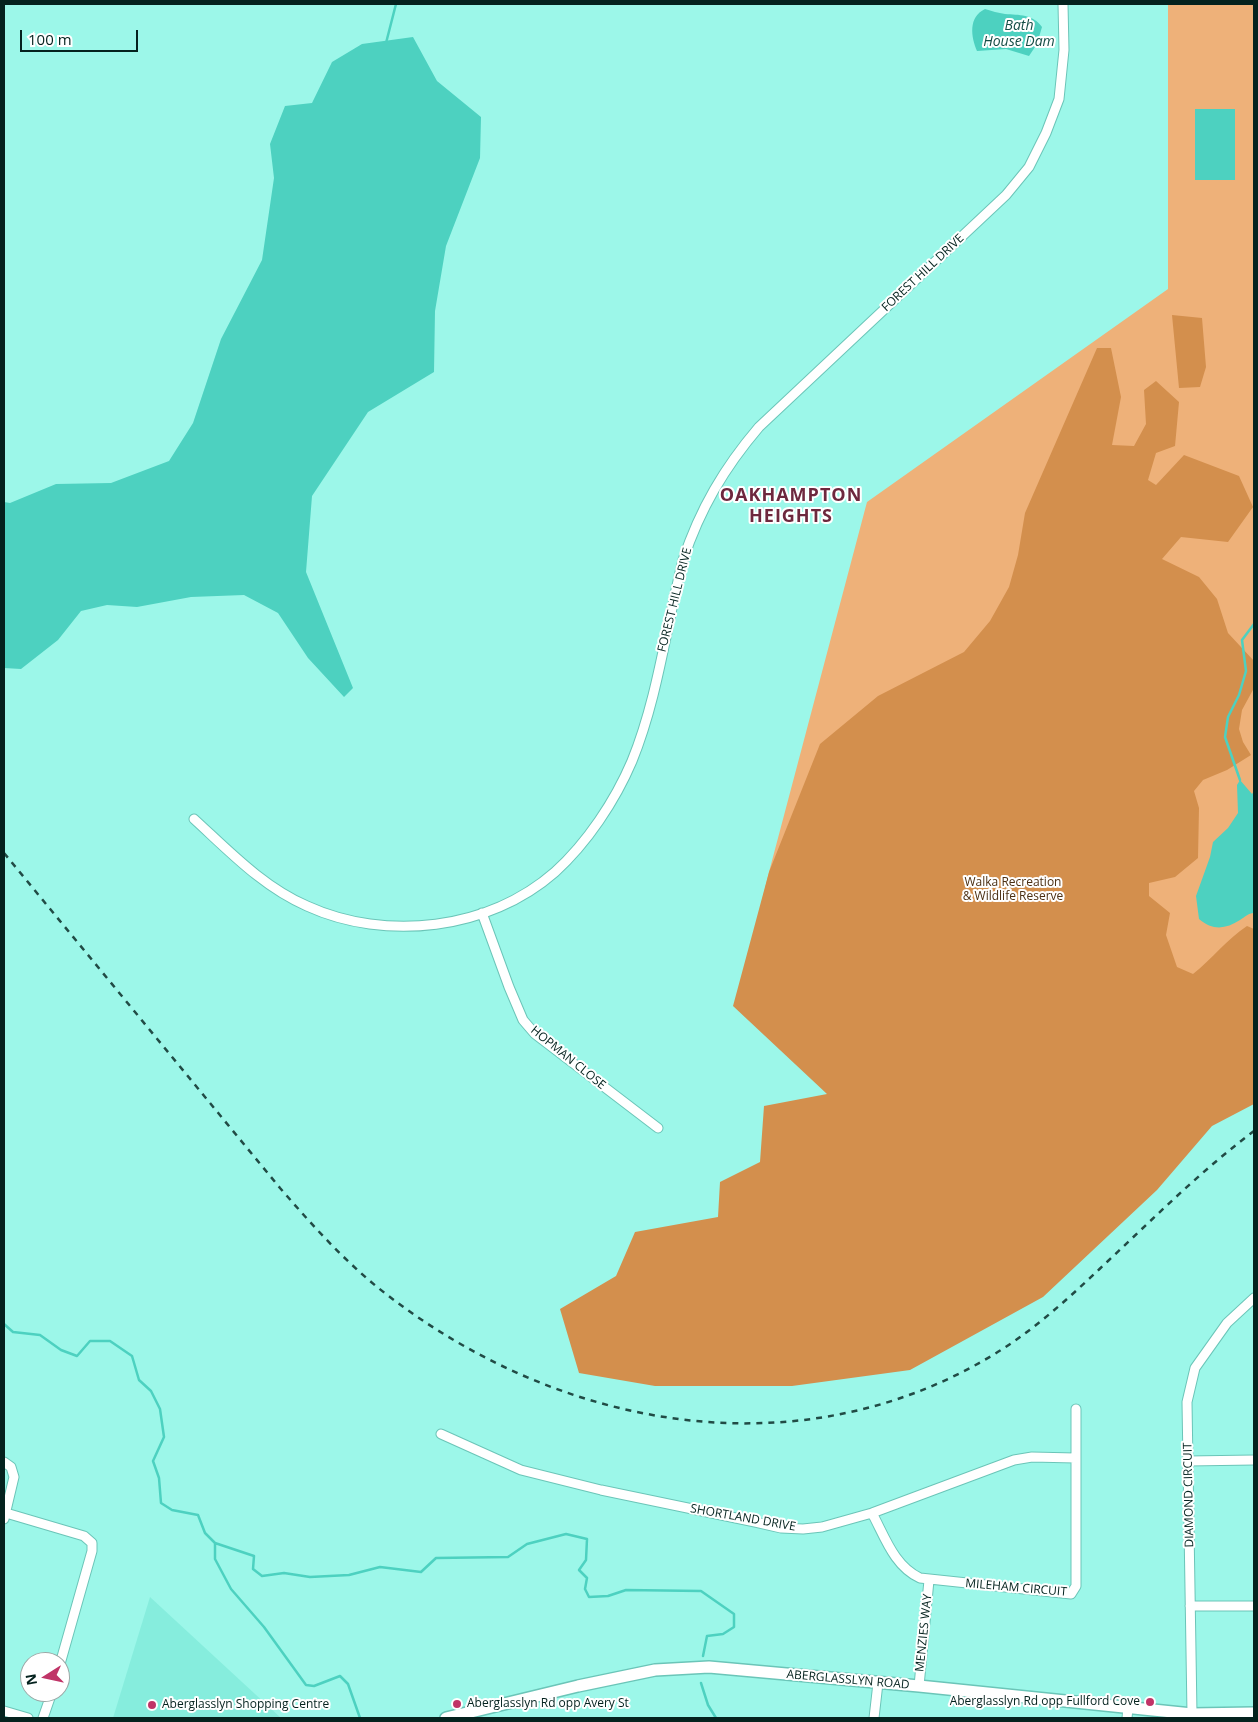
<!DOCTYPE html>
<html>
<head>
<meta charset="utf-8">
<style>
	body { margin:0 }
	#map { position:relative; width:1258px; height:1722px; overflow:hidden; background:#9cf7e9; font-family:"Open Sans",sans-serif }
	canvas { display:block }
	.frame { position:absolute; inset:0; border:5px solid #04221e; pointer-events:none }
	.north { position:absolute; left:20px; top:1652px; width:50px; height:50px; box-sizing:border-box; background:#fff; border:1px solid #9ba7a5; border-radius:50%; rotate:260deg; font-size:14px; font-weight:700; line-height:20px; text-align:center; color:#04221e }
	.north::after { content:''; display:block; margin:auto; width:18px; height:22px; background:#c03467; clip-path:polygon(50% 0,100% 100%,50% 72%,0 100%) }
	.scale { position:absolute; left:20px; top:30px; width:118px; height:22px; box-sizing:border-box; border:2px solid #04221e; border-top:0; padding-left:6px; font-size:15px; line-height:18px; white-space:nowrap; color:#04221e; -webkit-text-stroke:4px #fff; paint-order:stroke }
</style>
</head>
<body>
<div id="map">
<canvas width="1258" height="1722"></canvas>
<div class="frame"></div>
<div class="north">N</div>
<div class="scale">100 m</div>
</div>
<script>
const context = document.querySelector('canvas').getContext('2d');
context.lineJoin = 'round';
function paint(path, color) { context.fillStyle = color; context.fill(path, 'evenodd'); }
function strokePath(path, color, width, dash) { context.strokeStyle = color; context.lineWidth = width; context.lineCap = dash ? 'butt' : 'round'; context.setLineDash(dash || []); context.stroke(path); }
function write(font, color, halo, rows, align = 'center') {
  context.font = font + ' "Open Sans",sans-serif'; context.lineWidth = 4; context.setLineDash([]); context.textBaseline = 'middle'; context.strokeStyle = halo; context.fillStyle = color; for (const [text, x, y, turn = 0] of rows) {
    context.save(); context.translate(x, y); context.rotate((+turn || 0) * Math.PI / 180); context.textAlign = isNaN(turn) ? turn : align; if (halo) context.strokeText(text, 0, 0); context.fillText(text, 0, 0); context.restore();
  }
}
paint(new Path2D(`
	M 150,1597 L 281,1718 L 113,1718 Z`), '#86eddd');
paint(new Path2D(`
	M 1168,4 L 1254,4 L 1254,1092 L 741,985 L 769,872 L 867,502 L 1168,289 Z`), '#eeb179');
paint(new Path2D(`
	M 1172,315 L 1202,318 L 1206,367 L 1200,387 L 1179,388 Z
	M 1097,348 L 1111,348 L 1121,397 L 1112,445 L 1134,446 L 1146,424 L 1144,390 L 1156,381 L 1179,402 L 1175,446 L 1156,453 L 1148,480 L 1156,485 L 1184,455 L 1239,476 L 1253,507 L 1228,542 L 1181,537 L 1162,559 L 1199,577 L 1217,599 L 1228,633 L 1254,661 L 1254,688 L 1242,710 L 1239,729 L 1243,742 L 1251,755 L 1227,770 L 1203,780 L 1194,791 L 1199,808 L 1198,858 L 1175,877 L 1149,883 L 1149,896 L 1170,913 L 1166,935 L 1177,967 L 1193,974 C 1212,959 1227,939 1247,926 L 1254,929 L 1254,1104 L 1212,1126 L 1157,1190 L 1043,1297 L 910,1370 L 792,1386 L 655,1386 L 579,1373 L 560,1309 L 616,1276 L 635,1232 L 718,1217 L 720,1182 L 760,1162 L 764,1106 L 827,1094 L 733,1006 L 769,872 L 820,744 L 878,696 L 964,652 L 990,621 L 1009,587 L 1018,555 L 1025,513 Z`), '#d38f4d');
paint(new Path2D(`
	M 985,9 C 992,11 998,13 1005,14 C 1019,15 1033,14 1042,27 L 1037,44 L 1029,56 L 1006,49 L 977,51 C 971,37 968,17 985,9 Z
	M 413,37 L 437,81 L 481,117 L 480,158 L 446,246 L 435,311 L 434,372 L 368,412 L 312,496 L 306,572 L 353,688 L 344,697 L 308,658 L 278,613 L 244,595 L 191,597 L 137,607 L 107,605 L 81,611 L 58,640 L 21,669 L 4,668 L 4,502 L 10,503 L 56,484 L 111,483 L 169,461 L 193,423 L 221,339 L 262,260 L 274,178 L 270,144 L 285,106 L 312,103 L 332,62 L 362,44 Z
	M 1195,109 L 1235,109 L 1235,180 L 1195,180 Z
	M 1240,780 L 1252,794 L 1254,791 L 1254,913 C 1248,913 1245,917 1240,920 C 1226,929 1213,931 1199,919 L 1196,896 L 1210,857 L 1213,842 L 1228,828 L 1238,813 L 1237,785 Z`), '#4dd1c0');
strokePath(new Path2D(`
	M 386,43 L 396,4
	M 1240,780 L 1225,737 L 1228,717 L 1239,695 L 1246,671 L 1242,640 L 1254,624
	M 4,1324 L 13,1332 L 40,1335 L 61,1350 L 77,1356 L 90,1341 L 110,1341 L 132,1356 L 139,1380 L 151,1391 L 160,1409 L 164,1437 L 153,1461 L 159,1478 L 161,1503 L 172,1510 L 198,1515 L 205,1533 L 215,1543 L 254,1556 L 253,1569 L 262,1576 L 284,1573 L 310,1577 L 349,1575 L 380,1567 L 421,1572 L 436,1558 L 508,1557 L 527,1544 L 566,1534 L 587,1539 L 586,1560 L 579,1570 L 587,1578 L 585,1589 L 589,1597 L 608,1596 L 626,1590 L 701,1591 L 734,1614 L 734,1627 L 723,1634 L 707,1636 L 703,1656
	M 215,1543 L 215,1559 L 231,1589 L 264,1627 L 306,1685 L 314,1686 L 340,1676 L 348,1684 L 360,1718
	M 701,1683 L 708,1705 L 716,1718`), '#4dd1c0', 2.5);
const minor = new Path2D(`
	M 194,819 C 229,851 263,887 307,906 C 386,942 489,930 555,872 C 587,843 615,801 632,761 C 658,697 666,627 683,560 C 700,509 724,468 759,427 L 1006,195 L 1029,167 L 1046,133 L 1059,99 L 1064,50 L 1063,4
	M 482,913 L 509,987 L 523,1020 L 535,1034 L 658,1128
	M 441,1434 L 521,1470 L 601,1490 L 755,1522 L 781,1528 L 803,1529 L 822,1527 L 872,1513 L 1014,1460 L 1032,1457 L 1075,1458
	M 1188,1461 L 1254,1460
	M 4,1462 L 11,1467 L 14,1477 L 4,1519
	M 6,1513 L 84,1536 L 92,1543 L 92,1551 L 60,1664
	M 872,1513 C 885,1537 894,1566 920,1578 L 1071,1594 L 1076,1586 L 1076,1409
	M 1190,1606 L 1254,1606
	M 919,1686 L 929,1580
	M 4,1711 L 28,1718
	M 1192,1714 L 1187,1402 L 1195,1368 L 1227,1323 L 1254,1298
	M 43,1718 L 52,1692
	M 874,1718 L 878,1683
	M 1127,1718 L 1128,1708`);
const major = new Path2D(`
	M 446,1718 L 578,1686 L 655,1670 L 709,1667 L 919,1686 L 1192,1714 L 1254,1713`);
strokePath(minor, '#6bc5b8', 11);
strokePath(major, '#6bc5b8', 14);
strokePath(minor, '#fff', 9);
strokePath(major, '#fff', 11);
strokePath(new Path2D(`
	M 4,853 L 280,1188 C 313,1226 346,1263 386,1294 C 560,1429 797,1473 993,1355 C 1036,1329 1072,1295 1108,1261 C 1156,1216 1202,1170 1254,1131`), '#214b45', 2.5, [6, 6]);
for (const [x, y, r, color] of [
	[1150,1702,5,"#c03467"],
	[457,1704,5,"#c03467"],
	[152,1705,5,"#c03467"]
]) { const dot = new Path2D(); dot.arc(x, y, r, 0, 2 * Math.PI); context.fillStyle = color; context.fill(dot); strokePath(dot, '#fff', 2); }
write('12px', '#04221e', '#fff', [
	["FOREST HILL DRIVE",923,273,-43],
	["FOREST HILL DRIVE",675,600,-76],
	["HOPMAN CLOSE",568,1058,39],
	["DIAMOND CIRCUIT",1189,1495,-91],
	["SHORTLAND DRIVE",743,1518,10],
	["MILEHAM CIRCUIT",1016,1588,5],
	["MENZIES WAY",924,1633,-84],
	["ABERGLASSLYN ROAD",848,1680,5]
]);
write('12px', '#4b2f13', '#fff', [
	["Walka Recreation",1013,883],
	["& Wildlife Reserve",1013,897]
]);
write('12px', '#04221e', '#fff', [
	["Aberglasslyn Rd opp Fullford Cove",1140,1702,"right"],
	["Aberglasslyn Rd opp Avery St",467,1704],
	["Aberglasslyn Shopping Centre",162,1705]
], 'left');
write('italic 14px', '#154d46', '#fff', [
	["Bath",1019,26],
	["House Dam",1019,42]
]);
context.letterSpacing = '1px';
write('bold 18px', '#6d283e', '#fff', [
	["OAKHAMPTON",791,496],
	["HEIGHTS",791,517]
]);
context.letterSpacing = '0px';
</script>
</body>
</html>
